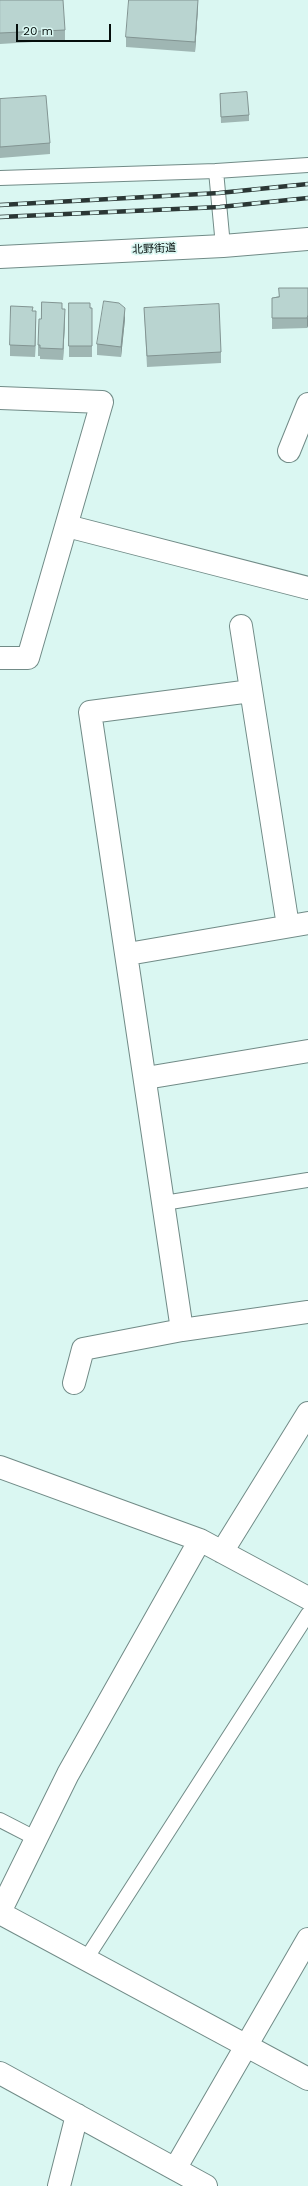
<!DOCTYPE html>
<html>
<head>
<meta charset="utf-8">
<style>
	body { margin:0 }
	#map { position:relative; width:308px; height:2186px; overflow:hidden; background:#daf7f2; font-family:"Work Sans",sans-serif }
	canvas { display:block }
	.scale { position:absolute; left:16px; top:24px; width:95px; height:18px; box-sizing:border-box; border:2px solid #050e0c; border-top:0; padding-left:5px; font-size:12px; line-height:14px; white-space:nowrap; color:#050e0c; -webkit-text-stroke:3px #daf7f2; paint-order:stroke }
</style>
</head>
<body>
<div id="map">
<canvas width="308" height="2186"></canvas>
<div class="scale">20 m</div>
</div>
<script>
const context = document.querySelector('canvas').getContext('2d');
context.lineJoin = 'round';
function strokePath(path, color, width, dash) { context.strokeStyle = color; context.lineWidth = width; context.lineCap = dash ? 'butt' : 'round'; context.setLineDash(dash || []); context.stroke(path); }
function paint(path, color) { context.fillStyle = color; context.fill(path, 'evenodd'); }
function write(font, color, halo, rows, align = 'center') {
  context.font = font + ' "Work Sans","Noto Sans JP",sans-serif'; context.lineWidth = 3.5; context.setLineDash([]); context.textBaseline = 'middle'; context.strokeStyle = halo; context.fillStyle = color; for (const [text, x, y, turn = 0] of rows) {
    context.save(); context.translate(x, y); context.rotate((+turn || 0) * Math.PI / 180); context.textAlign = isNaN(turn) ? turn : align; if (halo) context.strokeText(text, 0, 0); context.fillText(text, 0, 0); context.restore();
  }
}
const service = new Path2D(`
	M 216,171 L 223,246
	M 0,178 L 216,171 L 308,165
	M 164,1203 L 308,1180
	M 0,1820 L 35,1838
	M 86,1959 L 308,1614`);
const minor = new Path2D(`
	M 0,398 L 102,402 L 28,658 L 0,658
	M 289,451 L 308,404
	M 67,526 L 308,588
	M 241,626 L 288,926
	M 251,691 L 90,712 L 182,1330 L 308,1312
	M 128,954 L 308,923
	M 146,1078 L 308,1051
	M 74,1383 L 83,1349 L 182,1330
	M 0,1467 L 200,1540 L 308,1598
	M 222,1552 L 308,1413
	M 0,1912 L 68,1774 L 200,1540
	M 0,1913 L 308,2079
	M 0,2073 L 206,2186
	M 175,2169 L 308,1939
	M 59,2186 L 77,2115`);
const secondary = new Path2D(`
	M 0,257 L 223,246 L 308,239`);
strokePath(service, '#718b87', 16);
strokePath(minor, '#718b87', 24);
strokePath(secondary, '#718b87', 24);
strokePath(service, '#fff', 14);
strokePath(minor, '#fff', 22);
strokePath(secondary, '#fff', 22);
const rail = new Path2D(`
	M 0,205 L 219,193 L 308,184
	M 0,217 L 220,207 L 308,198`);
strokePath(rail, '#2b3735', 4.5);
strokePath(rail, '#daf7f2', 3, [9]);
paint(new Path2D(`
	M 0,0 L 65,30 L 65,40 L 0,44 Z
	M 198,7 L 195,52 L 126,47 L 126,37 Z
	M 220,94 L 249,115 L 249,121 L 221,123 Z
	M 0,99 L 50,143 L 50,154 L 0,158 Z
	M 308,288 L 308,326 L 307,328 L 272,329 L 272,298 Z
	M 69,303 L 92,308 L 92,357 L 69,357 Z
	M 144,308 L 221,352 L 221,363 L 147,367 Z
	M 62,309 L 65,320 L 63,360 L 40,359 L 40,356 L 38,356 L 38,345 L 41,319 Z
	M 33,311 L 36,322 L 35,357 L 10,356 L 10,345 Z
	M 125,319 L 121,357 L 97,355 L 97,344 Z`), '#9fb6b3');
paint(new Path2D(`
	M 198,0 L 198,7 L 195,52 L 195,42 Z
	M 125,308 L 125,319 L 121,357 L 121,347 Z
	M 65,309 L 65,320 L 63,360 L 63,349 Z
	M 36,311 L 36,322 L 35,357 L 35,346 Z
	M 308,315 L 308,326 L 307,328 L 307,318 Z`), '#829492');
const building = new Path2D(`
	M 0,0 L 63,0 L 65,30 L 0,33 Z
	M 129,0 L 198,0 L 195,42 L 126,37 Z
	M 247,92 L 249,115 L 221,117 L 220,94 Z
	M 46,96 L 50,143 L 0,147 L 0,99 Z
	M 279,288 L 308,288 L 308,315 L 307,318 L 272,318 L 272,298 L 279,297 Z
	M 104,301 L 119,303 L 125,308 L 121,347 L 97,344 Z
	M 42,302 L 62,303 L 62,309 L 65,309 L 63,349 L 40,348 L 40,345 L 38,345 L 39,319 L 41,319 Z
	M 69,303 L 90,303 L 90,308 L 92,308 L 92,346 L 69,346 Z
	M 219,304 L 221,352 L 147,356 L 144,308 Z
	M 11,306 L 33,307 L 32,311 L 36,311 L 35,346 L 10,345 Z`);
paint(building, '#b9d4d0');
strokePath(building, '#829492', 1);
write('11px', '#050e0c', '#daf7f2', [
	["北野街道",154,249,-3]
]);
</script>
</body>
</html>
